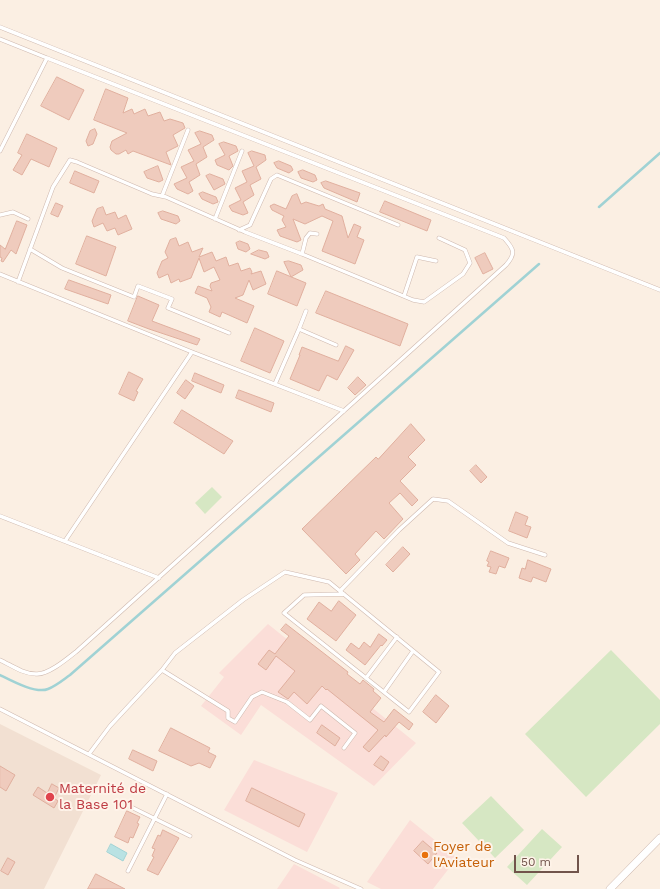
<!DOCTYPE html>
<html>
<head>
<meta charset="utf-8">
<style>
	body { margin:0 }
	#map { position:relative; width:660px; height:889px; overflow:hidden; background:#fbefe3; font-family:"Work Sans",sans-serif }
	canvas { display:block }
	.scale { position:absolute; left:514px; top:855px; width:65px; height:18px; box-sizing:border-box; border:2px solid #71544b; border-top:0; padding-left:5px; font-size:12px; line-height:14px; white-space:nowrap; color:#71544b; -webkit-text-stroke:3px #fef3e9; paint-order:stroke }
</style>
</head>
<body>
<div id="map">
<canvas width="660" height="889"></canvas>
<div class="scale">50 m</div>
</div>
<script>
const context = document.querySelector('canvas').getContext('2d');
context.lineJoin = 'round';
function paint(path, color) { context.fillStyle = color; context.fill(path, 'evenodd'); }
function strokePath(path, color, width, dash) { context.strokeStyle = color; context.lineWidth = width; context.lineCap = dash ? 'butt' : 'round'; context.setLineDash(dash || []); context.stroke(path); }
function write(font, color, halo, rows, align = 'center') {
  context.font = font + ' "Work Sans",sans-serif'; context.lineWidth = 4; context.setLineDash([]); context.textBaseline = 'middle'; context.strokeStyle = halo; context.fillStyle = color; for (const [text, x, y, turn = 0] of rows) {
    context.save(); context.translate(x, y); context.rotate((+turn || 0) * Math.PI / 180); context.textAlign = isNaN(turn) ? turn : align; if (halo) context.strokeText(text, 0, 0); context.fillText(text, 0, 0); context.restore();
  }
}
paint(new Path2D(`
	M 0,724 L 101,775 L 44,889 L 0,889 Z`), '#f2e0d2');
paint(new Path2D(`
	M 268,624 L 416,743 L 374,786 L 261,705 L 241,735 L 201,706 L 224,677 L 219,673 Z
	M 254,760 L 338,793 L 307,852 L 224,810 Z
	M 410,820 L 457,858 L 433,889 L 381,889 L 367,882 Z
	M 294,864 L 340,888 L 339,889 L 277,889 Z`), '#fbded8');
paint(new Path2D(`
	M 212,487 L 222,497 L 205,514 L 195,503 Z
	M 611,650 L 660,700 L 660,724 L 586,797 L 525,734 Z
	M 491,796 L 524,830 L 495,858 L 462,823 Z
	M 542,829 L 562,847 L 527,885 L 507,867 Z`), '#d6e7c3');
const water = new Path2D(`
	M 111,844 L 127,853 L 123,861 L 107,852 Z`);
paint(water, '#b9e2e3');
strokePath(water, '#a0d2d4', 1);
strokePath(new Path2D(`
	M 599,207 L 660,153
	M 0,675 C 12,681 36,694 48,689 C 56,686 63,680 70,675 L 539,264`), '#a0d2d4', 2.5);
const building = new Path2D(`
	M 57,77 L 84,90 L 69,120 L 41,106 Z
	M 106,89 L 128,98 L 123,113 L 132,109 L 134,114 L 145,109 L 148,116 L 160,112 L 164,121 L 170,119 L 183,123 L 185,128 L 173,135 L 178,146 L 166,152 L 171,165 L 133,151 L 128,154 L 126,150 L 119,154 L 116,154 L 111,150 L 110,147 L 112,141 L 127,133 L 94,120 Z
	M 95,129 L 97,134 L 93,144 L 88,146 L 86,141 L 90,131 Z
	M 200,131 L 212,135 L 214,140 L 203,147 L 207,157 L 196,164 L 200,175 L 189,182 L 193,191 L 188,194 L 177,189 L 174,184 L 187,178 L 181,167 L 194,161 L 188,150 L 201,144 L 195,133 Z
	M 27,134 L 57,148 L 49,167 L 31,159 L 22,175 L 13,170 L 22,155 L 18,153 Z
	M 224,142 L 236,146 L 238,151 L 229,156 L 233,166 L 229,170 L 217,165 L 215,160 L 225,155 L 219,144 Z
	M 252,151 L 265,155 L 266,160 L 256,167 L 261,179 L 250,185 L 254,195 L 243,202 L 248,213 L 243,215 L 232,211 L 229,206 L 241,200 L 235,188 L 247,182 L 242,171 L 254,166 L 248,153 Z
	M 279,161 L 291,166 L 293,170 L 289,173 L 277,168 L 274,163 Z
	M 158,166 L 163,180 L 159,182 L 147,178 L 144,172 Z
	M 303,170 L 315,175 L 317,180 L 313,182 L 301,178 L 298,172 Z
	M 75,171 L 99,181 L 94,193 L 70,183 Z
	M 210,174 L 223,179 L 225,184 L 214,190 L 206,176 Z
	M 326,181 L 360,193 L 357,202 L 324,188 L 321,183 Z
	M 203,192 L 216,197 L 218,202 L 213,204 L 202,199 L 199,194 Z
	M 297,194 L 301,204 L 306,202 L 319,206 L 323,204 L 325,209 L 342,216 L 348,238 L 354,224 L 361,227 L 357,237 L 364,240 L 355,264 L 322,251 L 333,221 L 322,216 L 305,224 L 293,219 L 301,240 L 297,242 L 280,236 L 277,230 L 286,227 L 282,220 L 284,216 L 272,210 L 270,206 L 274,204 L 286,209 L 292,196 Z
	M 385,201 L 431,220 L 427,231 L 380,212 Z
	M 56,203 L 63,206 L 58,217 L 51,214 Z
	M 103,207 L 106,215 L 115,212 L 118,219 L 126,215 L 132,229 L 118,235 L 115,228 L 107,231 L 103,223 L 94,227 L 92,221 L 97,209 Z
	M 163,211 L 178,216 L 180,221 L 176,224 L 161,219 L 158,213 Z
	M 17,221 L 27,225 L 16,254 L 11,250 L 3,262 L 1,261 L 2,258 L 0,257 L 0,245 L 5,249 Z
	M 87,236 L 116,247 L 106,276 L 76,264 Z
	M 176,238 L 179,246 L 188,242 L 192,252 L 203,248 L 199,257 L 212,252 L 216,261 L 226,257 L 229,266 L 238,263 L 241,271 L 250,268 L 252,272 L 251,274 L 261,271 L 266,284 L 253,290 L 249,280 L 243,295 L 235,298 L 254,306 L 247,323 L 222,312 L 220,317 L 209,312 L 211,307 L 207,298 L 195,293 L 198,286 L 212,291 L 210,286 L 211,283 L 220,280 L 214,267 L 204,272 L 199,258 L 191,278 L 180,282 L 179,279 L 171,283 L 168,274 L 159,278 L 157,273 L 162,261 L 168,258 L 165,252 L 170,240 Z
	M 240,241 L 248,244 L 250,249 L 246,252 L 238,249 L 236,243 Z
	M 259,250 L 267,252 L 269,257 L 265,259 L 251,254 Z
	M 485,253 L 493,269 L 483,274 L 475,258 Z
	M 289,261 L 301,265 L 303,270 L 291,277 L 284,262 Z
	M 277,271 L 306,283 L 297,306 L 268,294 Z
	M 69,280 L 111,295 L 108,304 L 65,289 Z
	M 326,291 L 408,324 L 400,346 L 316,313 Z
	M 138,296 L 159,305 L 152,321 L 200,339 L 197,345 L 149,329 L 128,321 Z
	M 255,328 L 284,341 L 270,373 L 241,361 Z
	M 346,346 L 354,350 L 337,380 L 327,375 L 319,391 L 290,379 L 300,355 L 299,355 L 302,347 L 338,361 Z
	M 129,372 L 143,379 L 136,391 L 138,392 L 134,401 L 119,394 Z
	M 195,373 L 224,385 L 221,393 L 192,381 Z
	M 358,377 L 366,385 L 355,395 L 348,388 Z
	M 186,380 L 194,386 L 185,399 L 177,393 Z
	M 239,390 L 274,403 L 271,412 L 236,398 Z
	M 182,410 L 233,441 L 224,454 L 174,423 Z
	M 411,424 L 425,440 L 408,457 L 416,465 L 400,481 L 418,500 L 412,506 L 400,493 L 389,503 L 403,519 L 384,539 L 376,531 L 355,554 L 360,560 L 346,574 L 302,529 L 376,457 L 378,459 Z
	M 476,465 L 487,477 L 481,483 L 470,471 Z
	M 516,512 L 528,517 L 525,525 L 531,527 L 527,538 L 509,531 Z
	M 403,547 L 410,554 L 393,572 L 386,565 Z
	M 491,551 L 509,558 L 505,568 L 499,566 L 496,574 L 489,572 L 491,567 L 487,566 L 489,562 L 487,561 Z
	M 528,560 L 551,569 L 546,582 L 533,577 L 531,582 L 519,578 L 522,568 L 525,569 Z
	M 339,601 L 356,615 L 336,641 L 307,619 L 319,602 L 331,611 Z
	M 286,624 L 348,672 L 347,674 L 360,684 L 363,680 L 374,689 L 373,691 L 381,698 L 370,712 L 384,722 L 394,709 L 413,724 L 409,730 L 399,722 L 386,737 L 385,735 L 369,752 L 363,747 L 378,730 L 327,689 L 326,690 L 322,686 L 307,704 L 294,692 L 288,699 L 278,692 L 295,671 L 276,656 L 266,670 L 258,664 L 269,650 L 275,654 L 289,636 L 281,630 Z
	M 379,634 L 387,640 L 382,646 L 381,645 L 365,665 L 346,650 L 351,643 L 359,649 L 364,642 L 370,647 Z
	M 436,695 L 449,706 L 436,723 L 423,712 Z
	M 322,725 L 340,738 L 335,746 L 317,733 Z
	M 171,728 L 210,748 L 208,752 L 216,756 L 210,768 L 199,763 L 191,766 L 159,751 Z
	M 133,750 L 157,761 L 153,771 L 129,759 Z
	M 381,756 L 389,762 L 383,771 L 374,765 Z
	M 0,766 L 15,775 L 6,791 L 0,787 Z
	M 52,784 L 59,788 L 54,798 L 58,801 L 54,808 L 33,795 L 38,787 L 47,793 Z
	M 252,788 L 305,814 L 299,827 L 246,801 Z
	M 127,811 L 140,817 L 137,823 L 139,824 L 133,838 L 130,837 L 128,843 L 115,837 Z
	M 163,830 L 179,838 L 158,875 L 147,870 L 154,857 L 152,856 L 155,849 L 152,848 L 158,835 L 160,836 Z
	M 423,841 L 437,853 L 428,864 L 414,851 Z
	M 8,858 L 15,862 L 8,875 L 1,871 Z
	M 96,874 L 125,889 L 88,889 Z`);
paint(building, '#efcbbd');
strokePath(building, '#e0af9e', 1);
const lane = new Path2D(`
	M 0,27 L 660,290
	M 0,39 L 47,58
	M 0,151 L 47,58 L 504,238 C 513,248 517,253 506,265 L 77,651 C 67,659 48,675 36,674 C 23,674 11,665 0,660
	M 162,196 L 188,130
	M 0,215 L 13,212 L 28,219
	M 215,219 L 242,151
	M 239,230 L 250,225 L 271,179 L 277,175 L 398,225
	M 30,249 L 62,268 L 134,297 L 138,286 L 172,299 L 168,308 L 229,333
	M 302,254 L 306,238 L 310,233 L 317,234
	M 0,274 L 192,352 L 344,411
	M 18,282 L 53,187 L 70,160 L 77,162 L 152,194 L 166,197 L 245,232 L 302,254 L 413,300 L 424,302 L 463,274 L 470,263 L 465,250 L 439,238
	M 404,296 L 417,257 L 436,261
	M 299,329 L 306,311
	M 275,384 L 299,329 L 336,345
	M 0,516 L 159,578
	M 65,541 L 192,352
	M 340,591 L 399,530 L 433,499 L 448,501 L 508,543 L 545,555
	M 162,670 L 175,653 L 243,600 L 285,572 L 329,582 L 439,672 L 409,712 L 284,613 L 304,595 L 344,594
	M 366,678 L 397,637
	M 384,692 L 413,651
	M 0,709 L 295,860 L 361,889
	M 89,754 L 110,726 L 162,670 L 228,711 L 228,718 L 235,722 L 252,697 L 262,692 L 287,702 L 310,720 L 321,706 L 355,733 L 344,748
	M 127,805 L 190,836
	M 128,871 L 167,794`);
const street = new Path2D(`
	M 610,889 L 660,838`);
strokePath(lane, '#ceb8ae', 4.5);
strokePath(street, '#ceb8ae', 8);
strokePath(lane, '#fff', 3.5);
strokePath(street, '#fff', 7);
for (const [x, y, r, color] of [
	[50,797,5,"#e0444e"],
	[425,855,4,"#e8710a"]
]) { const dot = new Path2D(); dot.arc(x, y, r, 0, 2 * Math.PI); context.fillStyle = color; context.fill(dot); strokePath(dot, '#fef3e9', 1.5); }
write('14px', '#be3a42', '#fef3e9', [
	["Maternité de",59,789],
	["la Base 101",59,805]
], 'left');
write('14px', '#c56008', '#fef3e9', [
	["Foyer de",433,847],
	["l'Aviateur",433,863]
], 'left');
</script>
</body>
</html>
